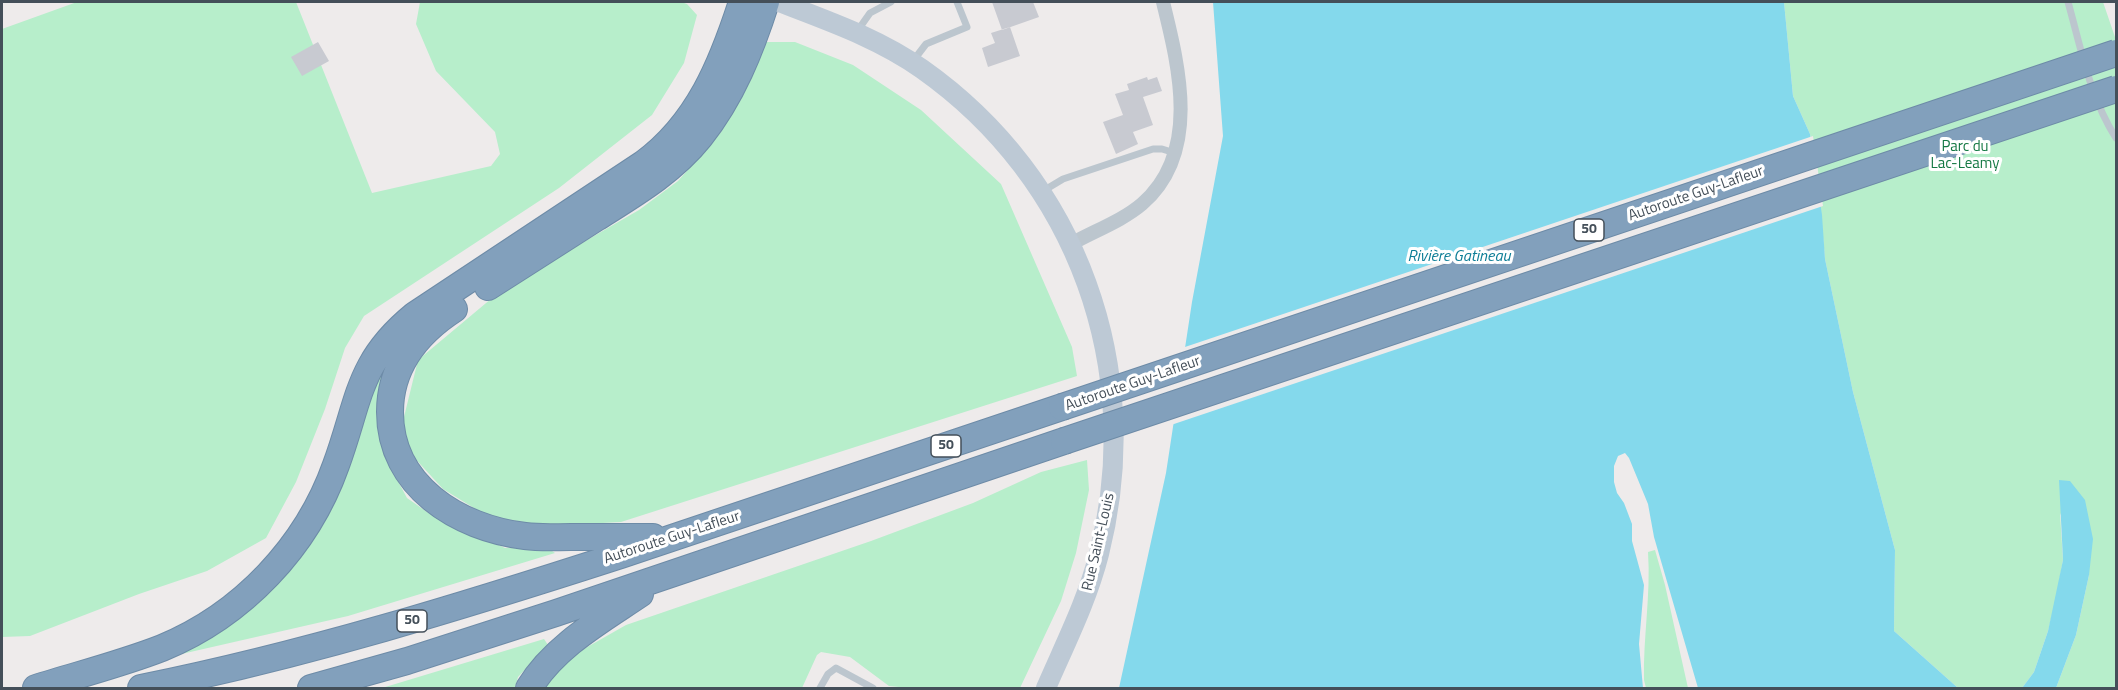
<!DOCTYPE html>
<html>
<head>
<meta charset="utf-8">
<style>
	body { margin:0 }
	#map { position:relative; width:2118px; height:690px; overflow:hidden; background:#eeebeb; font-family:"Titillium Web",sans-serif }
	canvas { display:block }
	.frame { position:absolute; inset:0; border:3px solid #444f59; pointer-events:none }
</style>
</head>
<body>
<div id="map">
<canvas width="2118" height="690"></canvas>
<div class="frame"></div>
</div>
<script>
const context = document.querySelector('canvas').getContext('2d');
context.lineJoin = 'round';
function paint(path, color) { context.fillStyle = color; context.fill(path, 'evenodd'); }
function strokePath(path, color, width, dash) { context.strokeStyle = color; context.lineWidth = width; context.lineCap = dash ? 'butt' : 'round'; context.setLineDash(dash || []); context.stroke(path); }
function write(font, color, halo, rows, align = 'center') {
  context.font = font + ' "Titillium Web",sans-serif'; context.lineWidth = 6; context.setLineDash([]); context.textBaseline = 'middle'; context.strokeStyle = halo; context.fillStyle = color; for (const [text, x, y, turn = 0] of rows) {
    context.save(); context.translate(x, y); context.rotate((+turn || 0) * Math.PI / 180); context.textAlign = isNaN(turn) ? turn : align; if (halo) context.strokeText(text, 0, 0); context.fillText(text, 0, 0); context.restore();
  }
}
paint(new Path2D(`
	M 77,2 L 296,2 L 372,193 L 491,166 L 500,154 L 495,132 L 436,71 L 416,24 L 420,2 L 681,2 L 687,4 L 697,15 L 684,63 L 652,115 L 559,188 L 364,316 L 345,348 L 325,409 L 296,482 L 266,538 L 207,571 L 139,594 L 30,636 L 2,637 L 2,29 Z
	M 1784,2 L 2103,2 L 2116,40 L 2116,688 L 2056,688 L 2076,635 L 2089,575 L 2060,513 L 2063,560 L 2056,599 L 2048,631 L 2034,672 L 2022,688 L 1958,688 L 1894,631 L 1895,550 L 1853,392 L 1825,259 L 1821,215 L 1810,134 L 1793,96 Z
	M 765,42 L 795,42 L 853,65 L 921,110 L 1001,184 L 1072,347 L 1077,376 L 621,522 L 547,526 L 487,516 L 443,489 L 410,453 L 403,421 L 418,360 L 504,288 L 639,210 L 678,181 L 721,132 L 754,55 Z
	M 403,332 L 382,412 L 385,457 L 407,498 L 427,512 L 505,548 L 543,545 L 555,553 L 348,616 L 164,658 L 313,537 L 381,354 Z
	M 1087,460 L 1089,490 L 1076,553 L 1061,601 L 1020,688 L 909,688 L 889,686 L 850,657 L 821,652 L 817,655 L 802,688 L 544,688 L 568,658 L 626,625 L 871,541 L 973,503 L 1041,472 Z
	M 1655,550 L 1665,585 L 1688,688 L 1646,688 L 1644,680 C 1643,637 1651,595 1648,552 Z
	M 544,639 L 548,645 L 518,677 L 515,688 L 382,688 Z`), '#b7eecb');
paint(new Path2D(`
	M 1213,2 L 1784,2 L 1793,96 L 1810,134 L 1822,215 L 1825,259 L 1853,392 L 1895,550 L 1894,631 L 1958,688 L 1698,688 L 1654,537 L 1648,504 L 1629,458 L 1625,453 L 1618,456 L 1614,466 L 1614,482 L 1617,493 L 1624,503 L 1632,524 L 1632,541 L 1644,585 L 1639,644 L 1643,688 L 1119,688 L 1166,473 L 1192,302 L 1223,136 Z
	M 2059,480 L 2070,481 L 2085,500 L 2093,539 L 2089,575 L 2076,635 L 2056,688 L 2022,688 L 2034,672 L 2048,631 L 2063,560 Z`), '#84d9ec');
paint(new Path2D(`
	M 1813,136 L 1823,206 L 1171,425 L 1182,348 Z`), '#eeebeb');
paint(new Path2D(`
	M 992,2 L 1033,2 L 1039,17 L 1002,30 Z
	M 1010,27 L 1020,56 L 988,67 L 982,48 L 995,43 L 991,33 Z
	M 318,42 L 329,61 L 302,76 L 291,57 Z
	M 1147,77 L 1148,80 L 1157,77 L 1162,91 L 1143,97 L 1153,125 L 1133,132 L 1138,144 L 1116,154 L 1103,122 L 1123,115 L 1115,94 L 1129,90 L 1127,84 Z`), '#c8cad1');
const motorway = new Path2D(`
	M 488,287 C 524,264 560,241 596,218 C 634,194 672,172 700,137 C 732,97 751,49 766,2
	M 454,309 C 417,333 390,366 390,412 C 390,486 458,528 525,536 C 540,538 555,537 571,537 C 598,537 626,537 653,537
	M 36,688 C 77,675 121,664 162,648 C 242,615 307,547 336,465 C 360,400 357,362 415,315 L 643,164 C 698,124 722,64 742,2
	M 141,688 C 305,655 463,606 621,555 C 768,507 915,457 1062,407
	M 311,688 L 407,661 L 556,613 L 1064,441
	M 529,688 C 555,646 600,621 640,594`);
strokePath(motorway, '#6d8ba7', 28);
strokePath(new Path2D(`
	M 2068,2 C 2081,48 2090,98 2116,138
	M 858,30 L 870,13 L 891,2
	M 913,61 L 926,44 L 967,27 L 957,2
	M 1043,191 L 1063,179 L 1153,149 L 1162,149 L 1175,153
	M 820,688 L 828,674 L 836,668 L 873,688`), '#bcc6ce', 7);
strokePath(new Path2D(`
	M 1071,244 C 1094,231 1122,221 1142,204 C 1201,153 1179,67 1163,2`), '#bcc6ce', 14);
strokePath(new Path2D(`
	M 779,2 C 828,21 878,38 922,69 C 1078,179 1146,369 1099,554 C 1087,601 1065,644 1046,688`), '#bdc9d5', 20);
strokePath(motorway, '#82a0bc', 26);
const motorwayBridge = new Path2D(`
	M 1062,407 L 2116,53
	M 1064,441 L 2116,89`);
strokePath(motorwayBridge, '#6d8ba7', 28, []);
strokePath(motorwayBridge, '#82a0bc', 26);
for (const [x, y, w] of [
	[1589,230,30],
	[946,446,30],
	[412,621,30]
]) { const box = new Path2D(); box.roundRect(x - w / 2, y - 11, w, 22, 4.5); context.fillStyle = '#fff'; context.fill(box); strokePath(box, '#444f59', 1.5); }
write('bold 14px', '#444f59', null, [
	["50",1589,230],
	["50",946,446],
	["50",412,621]
]);
write('15px', '#157944', '#fff', [
	["Parc du",1965,147],
	["Lac-Leamy",1965,164]
]);
write('15px', '#444f59', '#fff', [
	["Autoroute Guy-Lafleur",1696,194,-19],
	["Autoroute Guy-Lafleur",1133,384,-19],
	["Autoroute Guy-Lafleur",672,538,-18],
	["Rue Saint-Louis",1099,542,-77]
]);
write('italic 16px', '#0c7d96', '#fff', [
	["Rivière Gatineau",1459,257]
]);
</script>
</body>
</html>
